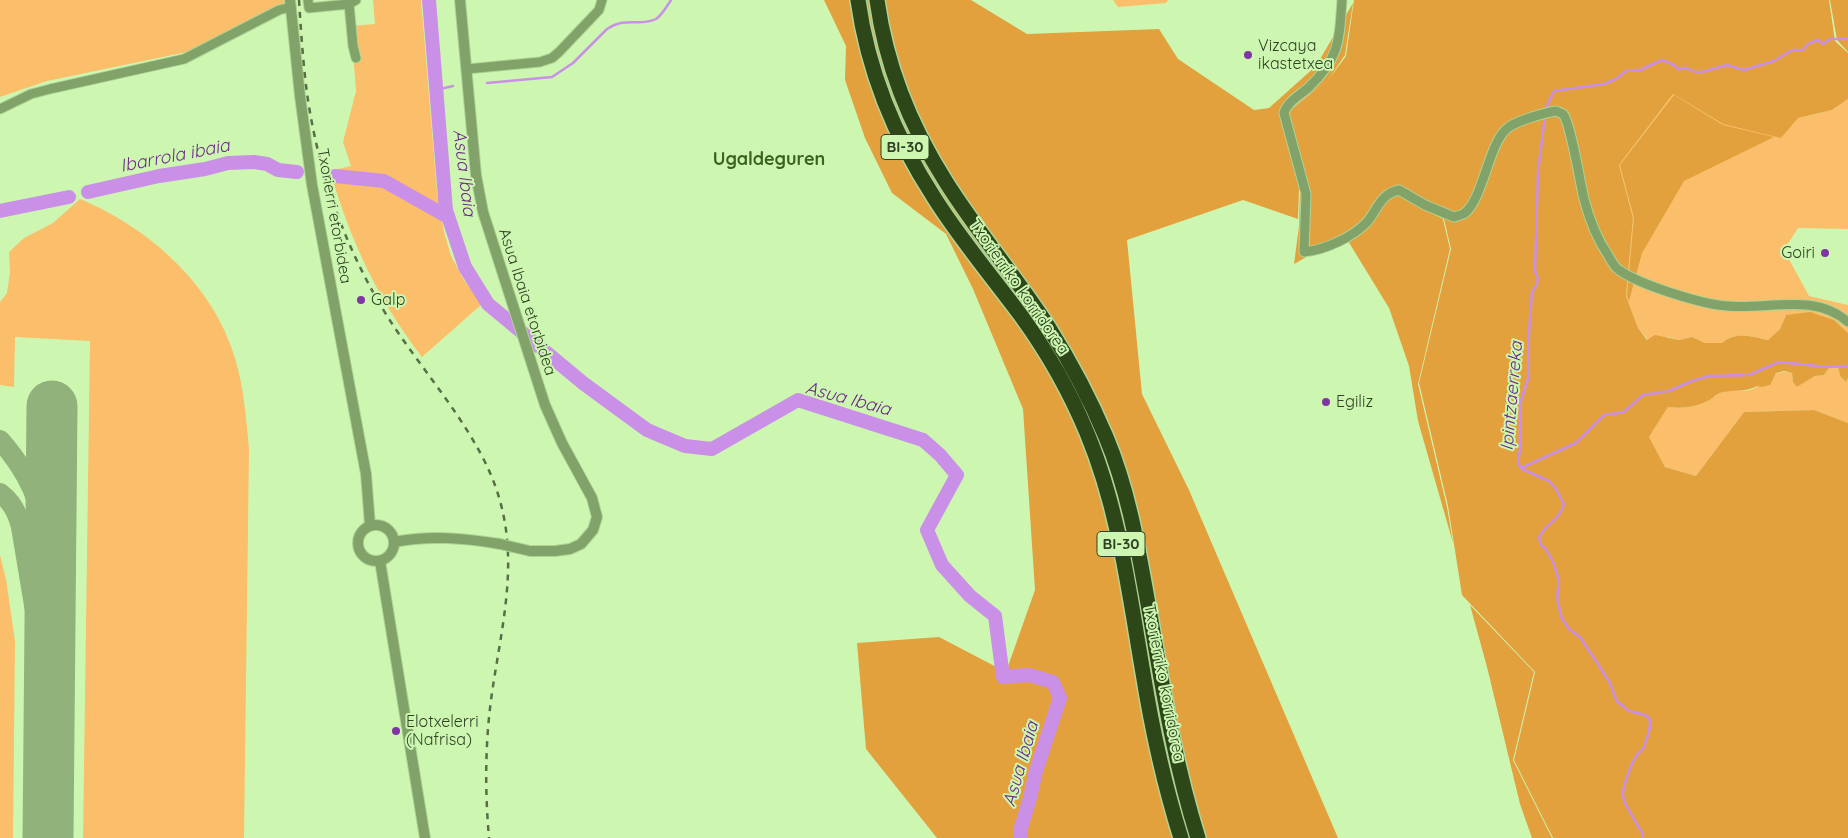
<!DOCTYPE html>
<html>
<head>
<meta charset="utf-8">
<style>
	body { margin:0 }
	canvas { display:block; background:#cdf7b1 }
</style>
</head>
<body>
<canvas width="1848" height="838"></canvas>
<script>
const context = document.querySelector('canvas').getContext('2d');
context.lineJoin = 'round';
function paint(path, color) { context.fillStyle = color; context.fill(path, 'evenodd'); }
function strokePath(path, color, width, dash) { context.strokeStyle = color; context.lineWidth = width; context.lineCap = dash ? 'butt' : 'round'; context.setLineDash(dash || []); context.stroke(path); }
function write(font, color, halo, rows, align = 'center') {
  context.font = font + ' Quicksand,sans-serif'; context.lineWidth = 4; context.setLineDash([]); context.textBaseline = 'middle'; context.strokeStyle = halo; context.fillStyle = color; for (const [text, x, y, turn = 0] of rows) {
    context.save(); context.translate(x, y); context.rotate((+turn || 0) * Math.PI / 180); context.textAlign = isNaN(turn) ? turn : align; if (halo) context.strokeText(text, 0, 0); context.fillText(text, 0, 0); context.restore();
  }
}
paint(new Path2D(`
	M 0,0 L 284,0 L 285,6 L 187,52 L 47,81 L 0,97 Z
	M 373,0 L 421,0 L 437,192 L 444,232 L 451,256 L 464,280 L 482,304 L 422,357 C 377,298 351,242 330,171 L 351,166 L 343,142 L 356,91 L 351,26 L 375,24 Z
	M 1113,0 L 1168,0 L 1166,3 L 1118,7 Z
	M 1673,94 L 1723,124 L 1798,118 L 1832,110 L 1848,99 L 1848,229 L 1798,228 L 1784,250 L 1809,296 L 1848,305 L 1848,333 L 1834,320 L 1786,315 L 1780,329 L 1768,340 C 1750,336 1736,331 1722,343 L 1705,343 L 1692,337 L 1679,340 L 1668,337 L 1648,340 L 1638,328 L 1626,296 L 1633,218 L 1619,165 Z
	M 80,199 C 149,228 213,284 235,358 C 244,388 246,418 249,449 L 244,838 L 83,838 L 90,341 L 15,337 L 14,387 L 0,385 L 0,302 L 7,293 L 10,272 L 9,252 L 24,238 L 53,223 Z
	M 1838,367 L 1840,376 L 1846,382 L 1848,378 L 1848,423 L 1814,410 L 1744,412 L 1696,476 L 1665,467 L 1649,437 L 1668,407 C 1683,409 1696,407 1710,400 C 1713,398 1716,394 1719,393 C 1728,388 1741,392 1750,390 C 1767,384 1771,368 1792,373 L 1793,382 L 1797,387 L 1815,376 L 1824,375 L 1829,368 Z
	M 0,555 L 6,579 L 15,641 L 13,838 L 0,838 Z`), '#fbbe6a');
paint(new Path2D(`
	M 824,0 L 971,0 L 1027,34 L 1159,29 L 1178,59 L 1254,110 L 1269,108 L 1316,66 L 1353,3 L 1345,55 L 1328,80 L 1287,112 L 1299,188 L 1298,219 L 1243,200 L 1127,240 L 1142,394 L 1189,490 L 1338,838 L 937,838 L 866,749 L 857,643 L 939,637 L 1006,672 L 1035,590 L 1023,409 L 973,289 L 946,234 L 892,193 L 865,138 L 845,80 L 846,46 Z
	M 1354,0 L 1829,0 L 1835,41 L 1848,53 L 1848,99 L 1832,110 L 1798,118 L 1781,138 L 1723,124 L 1673,94 L 1619,165 L 1633,218 L 1626,296 L 1638,328 L 1647,340 L 1655,335 L 1679,340 L 1692,337 L 1705,343 L 1722,343 C 1736,331 1750,336 1768,340 L 1780,329 L 1786,315 L 1810,312 L 1834,320 L 1848,333 L 1848,378 L 1846,382 L 1840,376 L 1838,367 L 1829,368 L 1824,375 L 1815,376 L 1797,387 L 1793,382 L 1792,373 L 1784,371 L 1776,373 L 1770,385 L 1762,387 L 1757,386 C 1746,392 1734,390 1723,392 C 1717,393 1714,397 1710,400 C 1696,407 1683,409 1668,407 L 1649,437 L 1665,467 L 1696,476 L 1744,412 L 1814,410 L 1848,423 L 1848,838 L 1553,838 L 1514,760 L 1535,672 L 1462,595 L 1448,506 L 1419,383 L 1451,249 L 1444,219 L 1393,191 L 1366,218 L 1328,245 L 1294,264 L 1299,226 L 1300,188 L 1288,112 L 1328,80 L 1346,56 Z
	M 1830,0 L 1848,0 L 1848,52 L 1837,40 Z
	M 1674,95 L 1723,125 L 1774,137 L 1684,181 L 1642,253 L 1629,301 L 1627,296 L 1634,218 L 1620,165 Z
	M 1393,192 L 1443,219 L 1450,249 L 1418,384 L 1447,507 L 1453,543 L 1418,421 L 1409,366 L 1389,308 L 1345,236 L 1367,219 Z
	M 1470,605 L 1534,672 L 1513,760 L 1552,838 L 1532,838 L 1520,804 L 1487,667 Z`), '#e3a13e');
strokePath(new Path2D(`
	M 487,83 L 552,77 L 573,63 L 607,29 C 626,16 640,27 656,19 C 662,15 667,6 671,0
	M 436,90 L 453,86
	M 1546,108 L 1554,91 L 1604,84 L 1616,79 L 1626,71 L 1640,70 L 1662,60 L 1674,65 L 1678,69 L 1687,68 L 1695,72 L 1702,72 L 1727,65 L 1744,70 L 1774,61 L 1792,50 L 1803,50 L 1808,44 L 1818,40 L 1823,44 L 1830,39 L 1848,39
	M 1545,116 L 1538,172 L 1535,271 L 1538,279 L 1536,286 L 1532,292 L 1529,333 L 1528,379 L 1520,404 L 1520,449 L 1518,463 L 1522,469 L 1549,481 L 1556,489 L 1564,504 C 1559,522 1544,524 1539,538 L 1541,545 L 1546,549 L 1554,564 L 1559,581 L 1557,598 L 1562,619 L 1570,630 L 1580,637 L 1596,661 L 1610,683 L 1617,702 C 1622,704 1624,708 1629,711 C 1634,713 1644,713 1648,717 C 1654,723 1646,740 1644,747 C 1642,751 1639,752 1637,755 C 1632,761 1622,788 1623,796 C 1623,803 1638,825 1642,833 L 1643,838
	M 1521,468 L 1576,443 L 1604,415 L 1624,412 L 1643,395 L 1669,391 L 1692,381 L 1709,376 L 1749,375 L 1779,362 L 1827,367 L 1848,366`), '#ca90e8', 2.5);
strokePath(new Path2D(`
	M 429,0 L 446,210 L 465,267 L 488,304 L 583,383 L 647,430 L 685,446 L 712,449 L 798,400 L 923,440 L 940,455 L 957,475 L 927,530 L 942,565 L 970,596 L 995,616 L 1003,677 L 1029,675 L 1053,682 L 1060,698 L 1036,771 L 1030,798 L 1020,831 L 1020,838
	M 335,176 L 384,181 L 448,217
	M 88,192 L 159,176 L 205,169 L 228,163 L 254,162 L 267,164 L 278,170 L 297,172
	M 0,211 L 69,197`), '#ca90e8', 14);
strokePath(new Path2D(`
	M 0,440 C 39,484 45,519 51,576
	M 0,493 C 12,502 17,512 21,527 L 47,683 L 49,723`), '#92b27c', 20);
strokePath(new Path2D(`
	M 48,838 L 52,406`), '#92b27c', 51);
const minor = new Path2D(`
	M 308,0 L 309,8 L 349,4
	M 1342,0 C 1339,41 1340,58 1308,88 C 1300,95 1287,102 1284,113 L 1306,194 L 1304,252 C 1325,250 1353,237 1367,222 C 1378,209 1380,194 1399,190 L 1425,205 L 1454,217 C 1457,216 1462,215 1465,213 C 1484,197 1489,140 1509,127 C 1519,120 1544,113 1556,111 C 1557,111 1562,114 1563,114 C 1571,124 1580,183 1584,199 C 1589,218 1597,239 1608,255 C 1611,260 1614,267 1619,270 C 1640,285 1701,304 1727,306 C 1768,310 1814,292 1848,322
	M 356,58 L 353,46 L 349,4 L 356,0
	M 467,69 L 540,62 L 552,58 L 559,52 L 599,10 L 602,0
	M 0,109 L 31,94 L 50,89 L 184,59 L 279,10 L 291,7`);
const tertiary = new Path2D(`
	M 290,0 L 300,96 L 312,185 L 366,474 L 370,525
	M 460,0 L 476,175 L 483,212 L 545,405 L 562,443 L 592,498 L 597,517 L 593,530 L 581,544 L 570,549 L 555,551 L 530,551
	M358 543a18 18 0 1 1 36 0a18 18 0 1 1-36 0Z
	M 394,542 C 430,535 464,538 500,544
	M 380,561 L 425,838`);
const motorway = new Path2D(`
	M 858,0 C 868,72 896,139 935,199 C 961,240 993,278 1022,317 C 1048,353 1070,392 1087,433 C 1119,510 1129,592 1143,673 C 1152,729 1164,784 1181,838
	M 877,0 C 886,66 911,127 946,182 C 978,233 1017,278 1049,328 C 1071,363 1090,399 1106,437 C 1130,494 1139,555 1150,615 C 1163,690 1175,765 1198,838`);
strokePath(minor, '#aed395', 11);
strokePath(tertiary, '#aed395', 12);
strokePath(motorway, '#aed395', 18);
strokePath(minor, '#81a36a', 9);
strokePath(tertiary, '#81a36a', 10);
strokePath(motorway, '#2d4718', 15);
strokePath(new Path2D(`
	M 299,0 C 301,31 303,63 307,93 C 318,173 346,251 389,319 C 425,375 483,437 500,501 C 519,568 500,633 491,700 C 485,746 485,792 489,838`), '#576e47', 2.5, [6, 6]);
const tertiaryBridge = new Path2D(`
	M 500,544 L 530,551`);
strokePath(tertiaryBridge, '#aed395', 12, []);
strokePath(tertiaryBridge, '#81a36a', 10);
for (const [x, y, r, color] of [
	[1248,55,5,"#8134a4"],
	[1825,253,5,"#8134a4"],
	[361,300,5,"#8134a4"],
	[1326,402,5,"#8134a4"],
	[396,731,5,"#8134a4"]
]) { const dot = new Path2D(); dot.arc(x, y, r, 0, 2 * Math.PI); context.fillStyle = color; context.fill(dot); strokePath(dot, '#cdf7b1', 2); }
for (const [x, y, w] of [
	[905,147,48],
	[1121,544,48]
]) { const box = new Path2D(); box.roundRect(x - w / 2, y - 12.5, w, 25, 4); context.fillStyle = '#cdf7b1'; context.fill(box); strokePath(box, '#304125', 1); }
write('bold 15px', '#304125', null, [
	["BI-30",905,147],
	["BI-30",1121,544]
]);
write('16px', '#304125', '#cdf7b1', [
	["Vizcaya",1258,46],
	["ikastetxea",1258,64],
	["Goiri",1815,253,"right"],
	["Galp",371,300],
	["Egiliz",1336,402],
	["Elotxelerri",406,722],
	["(Nafrisa)",406,740]
], 'left');
write('16px', '#304125', '#cdf7b1', [
	["Txorierri etorbidea",334,216,80],
	["Txorierriko korridorea",1019,287,55],
	["Asua Ibaia etorbidea",527,302,72],
	["Txorierriko korridorea",1164,683,79]
]);
write('italic 18px', '#6d268c', '#cdf7b1', [
	["Ibarrola ibaia",175,156,-11],
	["Asua Ibaia",464,173,83],
	["Ipintzaerreka",1512,396,-85],
	["Asua Ibaia",848,399,15],
	["Asua Ibaia",1021,764,-74]
]);
write('bold 18px', '#3d611f', '#cdf7b1', [
	["Ugaldeguren",769,160]
]);
</script>
</body>
</html>
